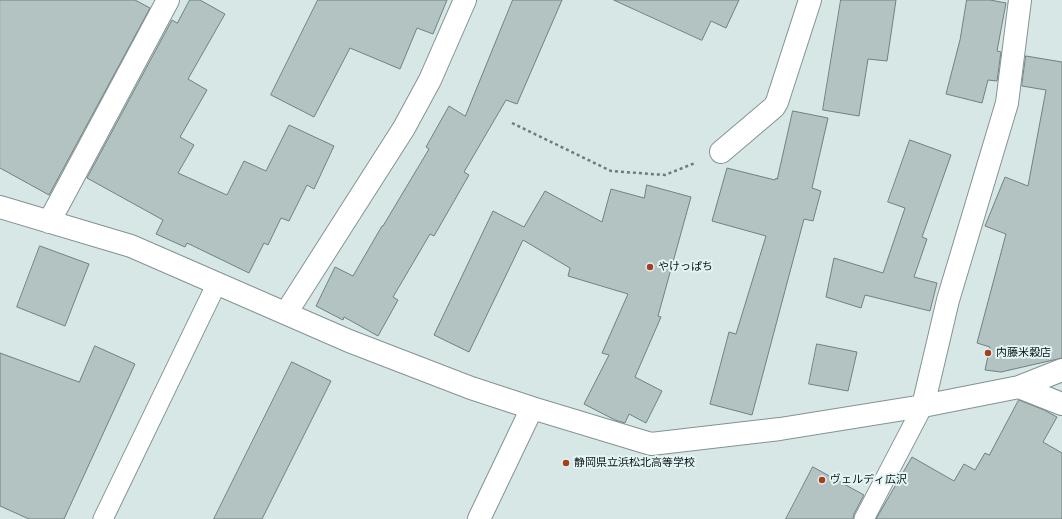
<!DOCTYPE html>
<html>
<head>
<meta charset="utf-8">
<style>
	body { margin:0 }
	canvas { display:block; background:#d6e7e6 }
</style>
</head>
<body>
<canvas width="1062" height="519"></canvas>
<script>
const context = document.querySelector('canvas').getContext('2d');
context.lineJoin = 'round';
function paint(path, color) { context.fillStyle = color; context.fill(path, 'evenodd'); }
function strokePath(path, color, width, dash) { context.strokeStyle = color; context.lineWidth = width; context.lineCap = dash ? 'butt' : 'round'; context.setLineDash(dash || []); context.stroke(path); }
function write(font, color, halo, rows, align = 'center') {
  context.font = font + ' "PT Sans Narrow","Noto Sans JP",sans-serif'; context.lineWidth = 4; context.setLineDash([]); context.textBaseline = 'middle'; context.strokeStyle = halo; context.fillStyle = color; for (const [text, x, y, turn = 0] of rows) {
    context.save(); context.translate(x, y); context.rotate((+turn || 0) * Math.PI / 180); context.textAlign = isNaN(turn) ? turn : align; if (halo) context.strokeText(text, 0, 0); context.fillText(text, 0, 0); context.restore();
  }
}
const building = new Path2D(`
	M 0,0 L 135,0 L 150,8 L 49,195 L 0,168 Z
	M 190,0 L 200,0 L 225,14 L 188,79 L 207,90 L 180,137 L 194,145 L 178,173 L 227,195 L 244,161 L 266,171 L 289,125 L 334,146 L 314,189 L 307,185 L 289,221 L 281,218 L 268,245 L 264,243 L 249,273 L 187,243 L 185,247 L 156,234 L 163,220 L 87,178 L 172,20 L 177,23 Z
	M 318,0 L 447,0 L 433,34 L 417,28 L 400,69 L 350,48 L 314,117 L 271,95 Z
	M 513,0 L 562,0 L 517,104 L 506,100 L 464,172 L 469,175 L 434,236 L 430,234 L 393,297 L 398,300 L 378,336 L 344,317 L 343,320 L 316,306 L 335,267 L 353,276 L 382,226 L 383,226 L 429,149 L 426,147 L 449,106 L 465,116 Z
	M 614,0 L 739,0 L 726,28 L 711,21 L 702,40 Z
	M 841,0 L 896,0 L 887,61 L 868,59 L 859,116 L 823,110 Z
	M 967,0 L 990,0 L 1006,3 L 997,51 L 1001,52 L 997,81 L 988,80 L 982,103 L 946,94 L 960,40 Z
	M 1026,56 L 1062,62 L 1062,358 L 1001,372 L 985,370 L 990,347 L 977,343 L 1006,234 L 985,226 L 1005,177 L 1028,186 L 1046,90 L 1022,86 Z
	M 793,111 L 828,118 L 812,188 L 821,191 L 813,221 L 804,219 L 752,415 L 710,404 L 729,332 L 736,334 L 766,236 L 712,221 L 727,168 L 775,180 L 776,178 L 777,179 Z
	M 910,140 L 951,155 L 922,237 L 927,239 L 914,277 L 937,283 L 930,311 L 865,295 L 861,308 L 826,297 L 834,258 L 883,273 L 905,208 L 888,202 Z
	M 647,185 L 691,197 L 658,316 L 661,317 L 635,377 L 662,391 L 646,423 L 629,414 L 625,423 L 615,420 L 584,404 L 609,355 L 602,353 L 628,294 L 568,276 L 570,268 L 523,240 L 469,352 L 434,335 L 493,211 L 524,227 L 545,191 L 602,222 L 611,189 L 644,198 Z
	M 40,246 L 89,264 L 65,326 L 17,307 Z
	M 817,344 L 857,352 L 848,391 L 809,384 Z
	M 95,346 L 135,364 L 64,519 L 29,519 L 0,506 L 0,353 L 79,382 Z
	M 292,362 L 331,381 L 262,519 L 214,519 Z
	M 1019,400 L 1044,410 L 1057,417 L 1043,442 L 1062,453 L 1062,519 L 876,519 L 912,457 L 954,481 L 964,464 L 975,470 L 985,453 L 989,455 Z
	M 813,467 L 864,495 L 854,514 L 853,519 L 786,519 Z`);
paint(building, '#b2c3c2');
strokePath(building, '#718181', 1);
const service = new Path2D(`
	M 103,519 L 217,283
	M 864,519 L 923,406`);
const minor = new Path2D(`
	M 721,152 L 774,107 L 777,102 L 810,0
	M 0,207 L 131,246 L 349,341 L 471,388 L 532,408 L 651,444 L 780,429 L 923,406 L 1019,387 L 1062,404
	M 49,222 L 168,0
	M 286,313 L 404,128 L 430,80 L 465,0
	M 1019,387 L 1062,370
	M 923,406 L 948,300 L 1007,103 L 1020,0
	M 479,519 L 532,408`);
strokePath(service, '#839393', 21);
strokePath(minor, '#839393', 24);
strokePath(new Path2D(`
	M 512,123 L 611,171 L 665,175 L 695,163`), '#6f7a7a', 2.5, [3, 3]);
strokePath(service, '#fff', 19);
strokePath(minor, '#fff', 22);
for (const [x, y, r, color] of [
	[650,267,4,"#a63e20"],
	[988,353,4,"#a63e20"],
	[566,463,4,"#a63e20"],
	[822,480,4,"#a63e20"]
]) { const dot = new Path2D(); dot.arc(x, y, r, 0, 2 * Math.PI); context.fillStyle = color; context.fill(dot); strokePath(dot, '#e3f4f4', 1.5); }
write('11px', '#0e1414', '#e3f4f4', [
	["やけっぱち",658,267],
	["内藤米穀店",996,353],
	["静岡県立浜松北高等学校",574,463],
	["ヴェルディ広沢",830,480]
], 'left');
</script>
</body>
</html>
